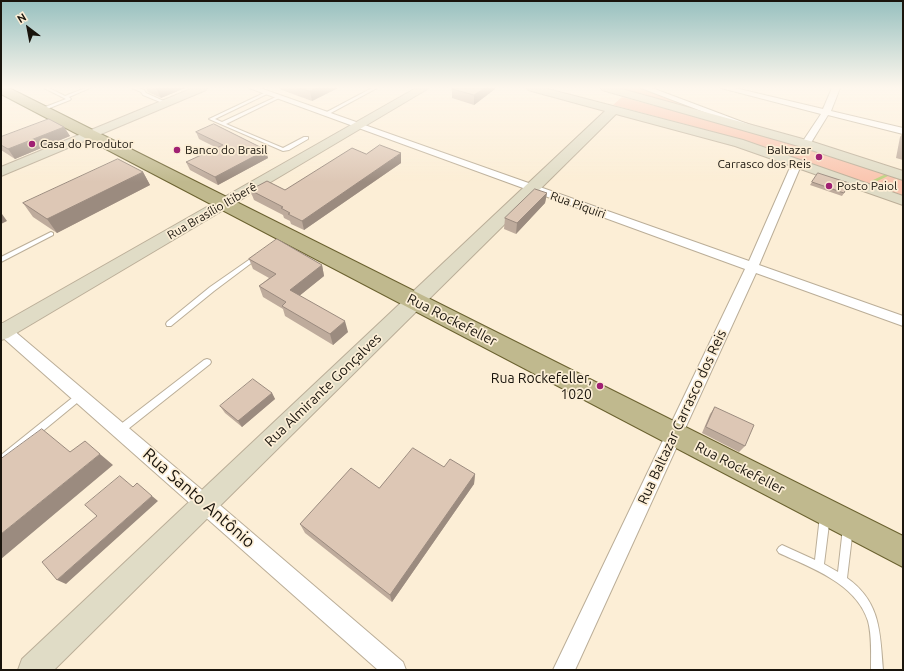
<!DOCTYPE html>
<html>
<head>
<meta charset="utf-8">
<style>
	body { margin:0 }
	#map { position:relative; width:904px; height:671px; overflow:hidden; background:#fceed6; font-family:Ubuntu,sans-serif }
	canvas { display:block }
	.frame { position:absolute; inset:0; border:2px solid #19140c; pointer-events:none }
	.north { position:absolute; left:8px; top:8px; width:40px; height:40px; -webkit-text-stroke:3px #fceed6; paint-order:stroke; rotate:328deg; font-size:11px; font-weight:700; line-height:16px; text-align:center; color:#19140c }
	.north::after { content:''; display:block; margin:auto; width:14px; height:18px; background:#19140c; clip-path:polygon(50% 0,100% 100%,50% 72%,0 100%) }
</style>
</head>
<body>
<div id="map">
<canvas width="904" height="671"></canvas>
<div class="frame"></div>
<div class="north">N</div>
</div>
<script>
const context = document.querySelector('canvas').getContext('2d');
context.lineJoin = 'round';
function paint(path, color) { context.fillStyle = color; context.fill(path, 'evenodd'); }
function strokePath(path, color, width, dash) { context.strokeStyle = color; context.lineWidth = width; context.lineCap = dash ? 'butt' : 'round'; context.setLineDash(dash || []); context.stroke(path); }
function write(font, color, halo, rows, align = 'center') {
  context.font = font + ' Ubuntu,sans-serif'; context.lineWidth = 3.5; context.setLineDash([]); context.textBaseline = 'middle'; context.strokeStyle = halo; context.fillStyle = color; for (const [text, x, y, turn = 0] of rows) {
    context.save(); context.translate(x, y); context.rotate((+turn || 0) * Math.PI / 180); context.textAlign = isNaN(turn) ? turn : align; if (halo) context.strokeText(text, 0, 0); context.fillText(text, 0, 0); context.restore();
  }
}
paint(new Path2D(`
	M 610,88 L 640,88 L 731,121 L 617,91 Z
	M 622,97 L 797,144 L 903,178 L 903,196 L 729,136 L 613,105 Z`), '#fac5af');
strokePath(new Path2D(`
	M 872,182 L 887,175`), '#bed282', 2.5);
const lane = new Path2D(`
	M 44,88 L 49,88 L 65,96 L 85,88 L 90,88 L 69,97 L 71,99 L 70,100 L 42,111 L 40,111 L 40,109 L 66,99 Z
	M 132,88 L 138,88 L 144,90 L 146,93 L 168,103 L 165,104 L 143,95 L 141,92 Z
	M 372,88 L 377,88 L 327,115 L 323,114 Z
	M 266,92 L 269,93 L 215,119 L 222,122 L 278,96 L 280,97 L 279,98 L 226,124 L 283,148 L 304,137 L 308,137 L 308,139 L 289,150 L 283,151 L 209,119 Z
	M 51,232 L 53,233 L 53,235 L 1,262 L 1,257 Z
	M 256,255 L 258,256 L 259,257 L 258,258 L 214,291 L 171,326 L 167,326 L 166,324 L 167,322 L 210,287 Z
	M 207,359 L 210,360 L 211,362 L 210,364 L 123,433 L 120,434 L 117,433 L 116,430 L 117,427 L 204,360 Z
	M 80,393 L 83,394 L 84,396 L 83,398 L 4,463 L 1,464 L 1,455 L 77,394 Z
	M 825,511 L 828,513 L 830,516 L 824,564 L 838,572 L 843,528 L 845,525 L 848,523 L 851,525 L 853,528 L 847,578 C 881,602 880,633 883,670 L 871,670 C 871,654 872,636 868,621 C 856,583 811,568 779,553 L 777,550 L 779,547 L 782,545 L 815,560 L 820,516 L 822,513 Z`);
const street = new Path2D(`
	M 249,88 L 260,88 L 749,261 L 792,163 L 794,161 L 800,161 L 802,163 L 759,265 L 903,316 L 903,326 L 756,273 L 575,670 L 553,670 L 745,269 Z
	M 641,88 L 652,88 L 753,126 L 749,129 L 746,128 Z
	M 721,88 L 735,88 L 823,109 L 832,88 L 840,88 L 831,111 L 903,128 L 903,134 L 828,115 L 809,146 L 803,146 L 801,144 L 821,114 Z
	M 1,323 L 6,324 L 221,506 L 403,662 L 406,670 L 378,670 L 1,336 Z`);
const secondary = new Path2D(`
	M 193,88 L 207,88 L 206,90 L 1,176 L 1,167 Z
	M 416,88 L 429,88 L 8,338 L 1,340 L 1,324 Z
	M 527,88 L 544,88 L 743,140 L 903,196 L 903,205 L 735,146 L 616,114 L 54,670 L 18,670 L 22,659 L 605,111 L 528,90 Z
	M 601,88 L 618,88 L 810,141 L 903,171 L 903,180 L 802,147 L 602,90 Z`);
const primary = new Path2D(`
	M 1,88 L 9,88 L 903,536 L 903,567 L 1,94 Z`);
strokePath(lane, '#bbae98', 2);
strokePath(street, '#bbae98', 2);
strokePath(secondary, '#bbae98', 2);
strokePath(primary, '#6a612f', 2);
paint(lane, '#fff');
paint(street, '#fff');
paint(secondary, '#e0dcc6');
paint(primary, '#c0b98e');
paint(new Path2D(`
	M 146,88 L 185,88 L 161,98 L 148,92 Z
	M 278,88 L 338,88 L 312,101 L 279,89 Z
	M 454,88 L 495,88 L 495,89 L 474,105 L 452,98 L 452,89 Z
	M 64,127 L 70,136 L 15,159 L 1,150 L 1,137 Z
	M 196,132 L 268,158 L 218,185 L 190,170 L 186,162 L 217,148 L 199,139 Z
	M 903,133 L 903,160 L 896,158 L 900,137 Z
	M 366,154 L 401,163 L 304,230 L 291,224 L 290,221 L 284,218 L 283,215 L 254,200 L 250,190 L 285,190 Z
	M 143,172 L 150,185 L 57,233 L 33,217 L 23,203 Z
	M 818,173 L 844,193 L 842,196 L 810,185 Z
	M 547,193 L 545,203 L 516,234 L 504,229 L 505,218 Z
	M 249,259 L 322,265 L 324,276 L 299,296 L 348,332 L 333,345 L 285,316 L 283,309 L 263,297 L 259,286 L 269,278 L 253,269 Z
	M 272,393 L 275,399 L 242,427 L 225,413 L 220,406 Z
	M 715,407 L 745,446 L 739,452 L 702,433 L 710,414 Z
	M 444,467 L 475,474 L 474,484 L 392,602 L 305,533 L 300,524 L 379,488 Z`), '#beab9c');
paint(new Path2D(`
	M 156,88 L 185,88 L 161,98 Z
	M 317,88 L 338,88 L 312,101 L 310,91 Z
	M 485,88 L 495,88 L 495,89 L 474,105 L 474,95 Z
	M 64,127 L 70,136 L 15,159 L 8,149 Z
	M 266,150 L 268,158 L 218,185 L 215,177 Z
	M 401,153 L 401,163 L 304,230 L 302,221 Z
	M 143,172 L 150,185 L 57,233 L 47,219 Z
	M 547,193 L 545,203 L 516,234 L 517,223 Z
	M 1,214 L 2,214 L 7,221 L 1,224 Z
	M 322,265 L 324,276 L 293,301 L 290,290 Z
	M 345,321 L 348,332 L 333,345 L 330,334 Z
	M 272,393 L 275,399 L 242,427 L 238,421 Z
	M 100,454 L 113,465 L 1,559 L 1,534 Z
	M 475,474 L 474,484 L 392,602 L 390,595 Z
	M 152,496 L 158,501 L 66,584 L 57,580 Z`), '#9b8b7f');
const building = new Path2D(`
	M 300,88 L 317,88 L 310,91 Z
	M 454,88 L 485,88 L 474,95 L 452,89 Z
	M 49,119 L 64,127 L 8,149 L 1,145 L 1,137 Z
	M 214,124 L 266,150 L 215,177 L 186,162 L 223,145 L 196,132 Z
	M 380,145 L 401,153 L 302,221 L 288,214 L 290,213 L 281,208 L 283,207 L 250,190 L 267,181 L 285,190 L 352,148 L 366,154 Z
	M 118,159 L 143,172 L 47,219 L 23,203 Z
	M 818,173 L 849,183 L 844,193 L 812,182 Z
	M 535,189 L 547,193 L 517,223 L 505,218 Z
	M 277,239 L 322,265 L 290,290 L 345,321 L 330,334 L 282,306 L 286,302 L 259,286 L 276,274 L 249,259 Z
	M 253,379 L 272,393 L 238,421 L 220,406 Z
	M 715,407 L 754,425 L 745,446 L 706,427 Z
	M 42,429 L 70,452 L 85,441 L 100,454 L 1,534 L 1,459 Z
	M 413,448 L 444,467 L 450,459 L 475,474 L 390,595 L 300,524 L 351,468 L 379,488 Z
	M 120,476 L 133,487 L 137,483 L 152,496 L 57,580 L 42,562 L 97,516 L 85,505 Z`);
paint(building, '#ddc7b5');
strokePath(building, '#9b8b7f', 1);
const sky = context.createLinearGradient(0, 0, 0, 182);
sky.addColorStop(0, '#97c0bf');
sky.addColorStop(0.48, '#fef7ed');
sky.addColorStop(1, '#fef7ed00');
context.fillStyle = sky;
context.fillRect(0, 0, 904, 182);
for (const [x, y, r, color] of [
	[32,144,4,"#a02073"],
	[177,150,4,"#a02073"],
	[819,157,4,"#a02073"],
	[829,186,4,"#a02073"],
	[600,386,4,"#a02073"]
]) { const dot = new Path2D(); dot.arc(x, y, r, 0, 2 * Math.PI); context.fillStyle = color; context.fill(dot); strokePath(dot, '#fceed6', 1.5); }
write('12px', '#19140c', '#fceed6', [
	["Casa do Produtor",40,144],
	["Banco do Brasil",185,150],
	["Baltazar",811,150,"right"],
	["Carrasco dos Reis",811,164,"right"],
	["Posto Paiol",837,186]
], 'left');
write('12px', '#19140c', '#fceed6', [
	["Rua Piquiri",578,205,20],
	["Rua Brasílio Itiberê",212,211,-30]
]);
write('14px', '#19140c', '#fceed6', [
	["Rua Rockefeller",452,320,27],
	["Rua Almirante Gonçalves",323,390,-44],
	["Rua Baltazar Carrasco dos Reis",682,417,-65],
	["Rua Rockefeller",740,468,27]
]);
write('14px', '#19140c', '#fceed6', [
	["Rua Rockefeller,",592,378],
	["1020",592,394]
], 'right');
write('17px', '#19140c', '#fceed6', [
	["Rua Santo Antônio",199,498,41]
]);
</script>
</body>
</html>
